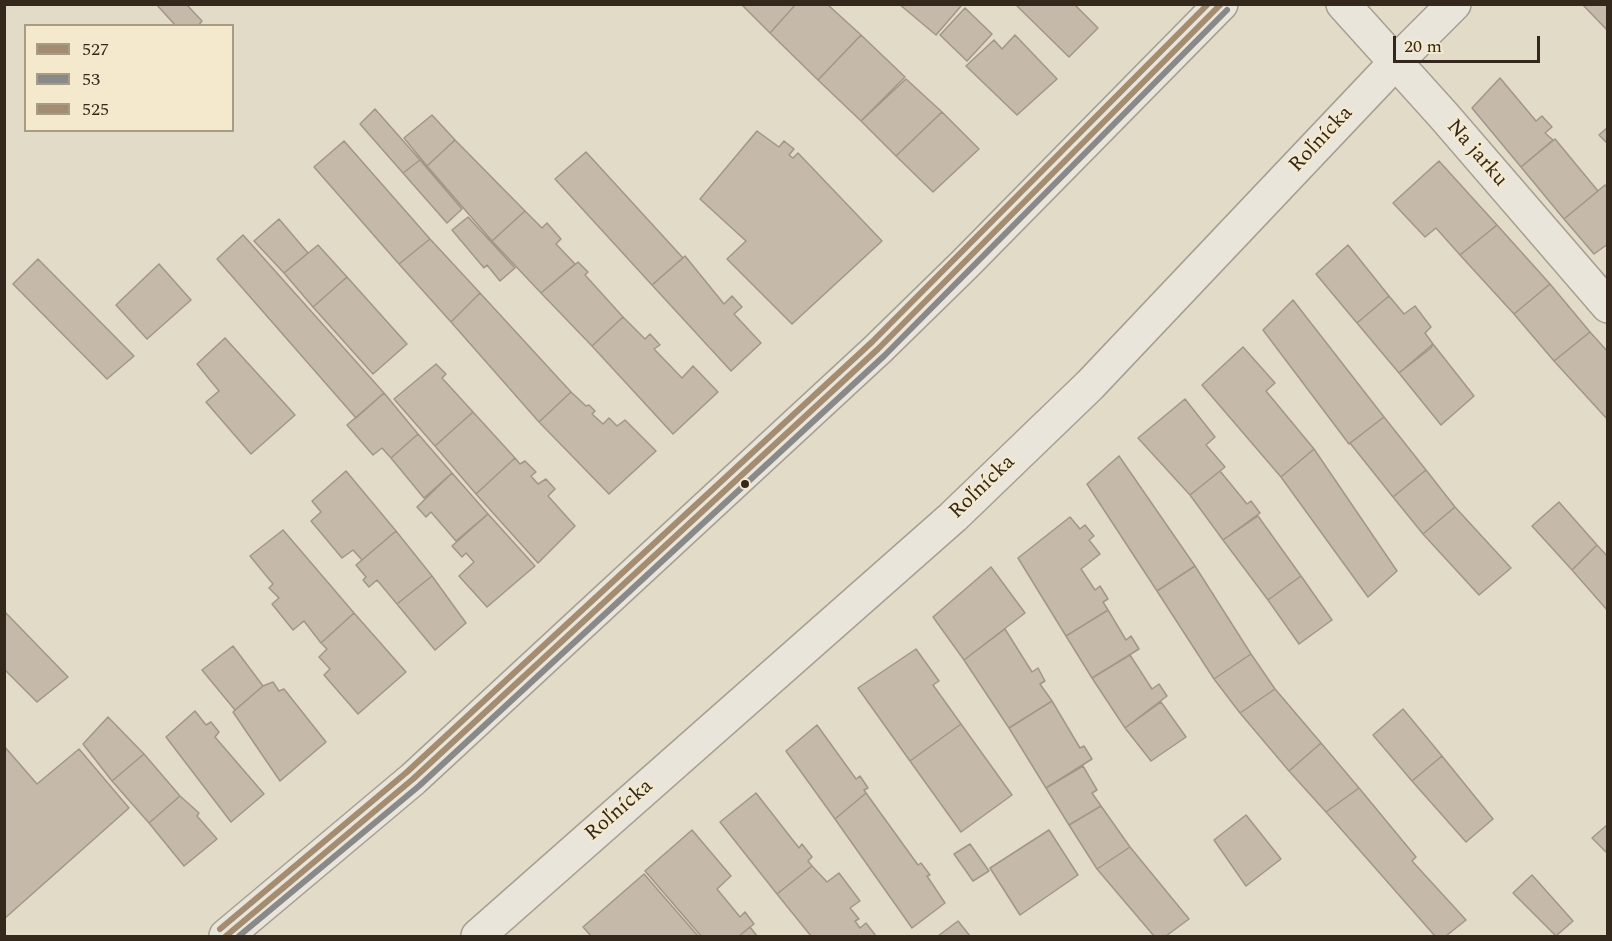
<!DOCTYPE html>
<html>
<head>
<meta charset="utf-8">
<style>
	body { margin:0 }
	#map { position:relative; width:1612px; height:941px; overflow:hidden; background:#e2dbc8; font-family:Spectral,serif }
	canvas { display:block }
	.frame { position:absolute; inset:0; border:6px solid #34281c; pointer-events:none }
	.legend { position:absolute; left:24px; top:24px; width:210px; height:108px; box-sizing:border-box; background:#f4e9cd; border:2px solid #a79c86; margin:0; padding:8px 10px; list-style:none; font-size:18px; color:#34281c }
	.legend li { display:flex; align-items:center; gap:12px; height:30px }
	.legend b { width:30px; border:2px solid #a79c86 }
	.scale { position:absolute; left:1393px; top:36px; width:147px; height:27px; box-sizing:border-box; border:3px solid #34281c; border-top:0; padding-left:8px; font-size:18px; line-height:21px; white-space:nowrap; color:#34281c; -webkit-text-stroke:4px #f4e9cd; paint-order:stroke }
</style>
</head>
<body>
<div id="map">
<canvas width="1612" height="941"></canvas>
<div class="frame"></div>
<ul class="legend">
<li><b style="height:8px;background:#a38c6f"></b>527</li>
<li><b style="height:8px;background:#898989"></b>53</li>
<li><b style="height:8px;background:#a38c6f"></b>525</li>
</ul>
<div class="scale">20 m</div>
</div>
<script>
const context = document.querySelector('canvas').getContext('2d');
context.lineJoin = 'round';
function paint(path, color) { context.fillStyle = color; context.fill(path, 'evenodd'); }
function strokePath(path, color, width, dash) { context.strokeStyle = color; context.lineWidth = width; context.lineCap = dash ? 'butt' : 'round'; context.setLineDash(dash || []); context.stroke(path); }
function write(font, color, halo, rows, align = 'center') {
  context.font = font + ' Spectral,serif'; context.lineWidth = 4.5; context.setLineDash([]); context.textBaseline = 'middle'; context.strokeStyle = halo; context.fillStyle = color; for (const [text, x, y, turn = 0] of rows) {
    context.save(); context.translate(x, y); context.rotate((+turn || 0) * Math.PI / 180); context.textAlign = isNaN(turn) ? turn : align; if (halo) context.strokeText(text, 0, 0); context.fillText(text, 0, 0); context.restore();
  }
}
const building = new Path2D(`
	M 156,4 L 186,4 L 202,21 L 198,26 L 176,26 Z
	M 741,4 L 796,4 L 770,33 Z
	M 796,4 L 827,4 L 861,35 L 818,80 L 770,33 Z
	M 899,4 L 960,4 L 961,6 L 936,35 Z
	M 1015,4 L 1074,4 L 1098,28 L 1069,57 Z
	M 1582,4 L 1608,4 L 1608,31 Z
	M 965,8 L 992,34 L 967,61 L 940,35 Z
	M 861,35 L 905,77 L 861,121 L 818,80 Z
	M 1015,35 L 1057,79 L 1017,115 L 966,66 L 994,40 L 1002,49 Z
	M 1500,78 L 1536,121 L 1542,116 L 1552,127 L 1545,133 L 1553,140 L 1521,167 L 1472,108 Z
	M 906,79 L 942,112 L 896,156 L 861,121 Z
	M 375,109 L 420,160 L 403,173 L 360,124 Z
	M 942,112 L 979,149 L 933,192 L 896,156 Z
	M 432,115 L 455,140 L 427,166 L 404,138 Z
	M 1608,127 L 1608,144 L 1599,135 Z
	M 757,131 L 779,147 L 784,141 L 794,149 L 789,155 L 793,158 L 798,153 L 882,241 L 792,324 L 727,259 L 746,241 L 700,199 Z
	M 1555,139 L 1598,191 L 1564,219 L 1521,167 Z
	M 455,140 L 525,211 L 492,241 L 427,166 Z
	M 344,141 L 430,239 L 399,264 L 314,167 Z
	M 586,152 L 683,258 L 652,285 L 555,179 Z
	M 420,160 L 462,209 L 447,223 L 403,173 Z
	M 1439,161 L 1497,225 L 1460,255 L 1436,228 L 1425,237 L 1393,203 Z
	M 1605,185 L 1608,188 L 1608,244 L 1594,254 L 1564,219 Z
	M 525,211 L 542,228 L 547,223 L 561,239 L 556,244 L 575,264 L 541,293 L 492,241 Z
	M 468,217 L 515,268 L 500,281 L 487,265 L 484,268 L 452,230 Z
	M 279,219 L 308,253 L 284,273 L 254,241 Z
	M 1497,225 L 1550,284 L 1514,314 L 1460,255 Z
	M 243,235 L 384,393 L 356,418 L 217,259 Z
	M 430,239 L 480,293 L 451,322 L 399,264 Z
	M 318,245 L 347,277 L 313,307 L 284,273 Z
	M 1348,245 L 1389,296 L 1357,323 L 1316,274 Z
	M 685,256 L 724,304 L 732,296 L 742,307 L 734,314 L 761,343 L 731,371 L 652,285 Z
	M 38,259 L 134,356 L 107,379 L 13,284 Z
	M 578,262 L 588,272 L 585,275 L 623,317 L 592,346 L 541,293 Z
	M 159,264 L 191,300 L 147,339 L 116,305 Z
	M 347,277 L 407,344 L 373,374 L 313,307 Z
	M 1550,284 L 1590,332 L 1554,361 L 1514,314 Z
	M 480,293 L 571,392 L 539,422 L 451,322 Z
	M 1389,296 L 1404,314 L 1415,306 L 1431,327 L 1425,333 L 1433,344 L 1431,348 L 1399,373 L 1357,323 Z
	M 1293,300 L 1384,417 L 1349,444 L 1263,330 Z
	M 623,317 L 645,339 L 650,334 L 660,345 L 654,349 L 682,378 L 693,366 L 718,392 L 673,434 L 592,346 Z
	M 1590,332 L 1608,352 L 1608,420 L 1554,361 Z
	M 225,338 L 295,415 L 251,454 L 206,402 L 219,391 L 197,364 Z
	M 1433,344 L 1474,396 L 1441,425 L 1399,373 Z
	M 1243,347 L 1275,383 L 1266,391 L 1314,449 L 1281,477 L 1202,385 Z
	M 436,364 L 446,374 L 442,378 L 473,412 L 435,446 L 394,399 Z
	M 571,392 L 586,406 L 589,405 L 595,411 L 592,414 L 603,424 L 609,418 L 617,426 L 625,420 L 656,451 L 609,494 L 539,422 Z
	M 384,393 L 418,434 L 391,458 L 382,448 L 373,455 L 347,425 Z
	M 1185,399 L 1215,437 L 1206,445 L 1225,467 L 1190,495 L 1138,438 Z
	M 473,412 L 515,458 L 476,494 L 435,446 Z
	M 1384,417 L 1426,470 L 1393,497 L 1350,443 Z
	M 418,434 L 452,473 L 424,498 L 391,458 Z
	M 1314,449 L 1397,571 L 1368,597 L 1281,477 Z
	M 1119,456 L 1195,566 L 1157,591 L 1087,484 Z
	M 515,458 L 520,464 L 525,461 L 536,472 L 531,476 L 538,484 L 546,479 L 555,489 L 548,496 L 575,526 L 538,563 L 476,494 Z
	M 1426,470 L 1455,507 L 1423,534 L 1393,497 Z
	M 346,471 L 396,531 L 362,560 L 353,550 L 342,558 L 311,521 L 321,512 L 312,501 Z
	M 1220,471 L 1247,504 L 1251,501 L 1260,513 L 1223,540 L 1190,495 Z
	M 452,473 L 488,514 L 456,541 L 431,512 L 426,517 L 417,507 Z
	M 1559,502 L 1597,545 L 1572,570 L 1532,526 Z
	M 1455,507 L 1511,568 L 1479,595 L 1423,534 Z
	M 488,514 L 535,566 L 487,607 L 459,576 L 474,562 L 466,553 L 462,557 L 452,546 Z
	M 1258,516 L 1301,576 L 1268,600 L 1223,540 Z
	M 1070,517 L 1080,529 L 1085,525 L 1094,536 L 1089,540 L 1100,554 L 1081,569 L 1095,590 L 1100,586 L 1108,599 L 1103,602 L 1108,610 L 1066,636 L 1018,558 Z
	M 283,530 L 354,613 L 321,643 L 304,621 L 293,630 L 272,604 L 279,598 L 269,588 L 273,584 L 250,556 Z
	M 396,531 L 432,576 L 397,604 L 377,580 L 369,587 L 363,580 L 366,577 L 356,565 Z
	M 1597,545 L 1608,557 L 1608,611 L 1572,570 Z
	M 1195,566 L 1251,654 L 1214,679 L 1157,591 Z
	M 991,567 L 1025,613 L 964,660 L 933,617 Z
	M 432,576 L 466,623 L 435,650 L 397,604 Z
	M 1301,576 L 1332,620 L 1299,644 L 1268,600 Z
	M 1108,610 L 1126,640 L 1131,636 L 1139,649 L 1092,678 L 1066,636 Z
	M 4,611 L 68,677 L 37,702 L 4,669 Z
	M 354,613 L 406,672 L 358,714 L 324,675 L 330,669 L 319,657 L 327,649 L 321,643 Z
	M 1005,629 L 1032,672 L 1038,668 L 1045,681 L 1040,684 L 1052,701 L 1009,728 L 964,660 Z
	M 233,646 L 263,686 L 235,710 L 202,670 Z
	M 916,649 L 939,681 L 933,685 L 961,724 L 910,761 L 858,688 Z
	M 1251,654 L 1275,689 L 1240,713 L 1214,679 Z
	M 1130,655 L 1152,689 L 1159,684 L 1167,696 L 1125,728 L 1092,678 Z
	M 273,682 L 279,691 L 284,689 L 326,742 L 280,781 L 233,712 L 263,686 Z
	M 1275,689 L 1321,743 L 1289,771 L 1240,713 Z
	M 1052,701 L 1080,748 L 1084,746 L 1092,759 L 1046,788 L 1009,728 Z
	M 1161,702 L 1186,737 L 1151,761 L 1125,728 Z
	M 1403,709 L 1442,756 L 1412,781 L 1373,735 Z
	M 195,711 L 206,725 L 211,722 L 219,732 L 215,737 L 264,794 L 231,822 L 166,737 Z
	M 108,717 L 144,754 L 112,781 L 83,744 Z
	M 961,724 L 1012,795 L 961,832 L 910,761 Z
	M 817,725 L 856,779 L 860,776 L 868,788 L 864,790 L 866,793 L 835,819 L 786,751 Z
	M 1321,743 L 1359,788 L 1326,812 L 1289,771 Z
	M 4,746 L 37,784 L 79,749 L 129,808 L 4,919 Z
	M 144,754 L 180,796 L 149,823 L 112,781 Z
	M 1442,756 L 1493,819 L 1466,842 L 1412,781 Z
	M 1083,766 L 1097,790 L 1092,793 L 1101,806 L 1069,825 L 1046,788 Z
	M 1359,788 L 1416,857 L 1412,861 L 1466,920 L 1446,936 L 1435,936 L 1326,812 Z
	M 756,793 L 799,848 L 802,844 L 812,857 L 808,861 L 812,866 L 777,894 L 720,822 Z
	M 866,793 L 918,865 L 921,863 L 930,875 L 927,876 L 945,903 L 912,928 L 835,819 Z
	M 180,796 L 199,813 L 197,816 L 217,839 L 184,866 L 149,823 Z
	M 1101,806 L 1130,847 L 1097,869 L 1069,825 Z
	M 1246,815 L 1281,859 L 1246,886 L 1214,840 Z
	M 1608,824 L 1608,854 L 1592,838 Z
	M 692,830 L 731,876 L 717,889 L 740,917 L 745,912 L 754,924 L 739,936 L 701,936 L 645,871 Z
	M 1049,830 L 1078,875 L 1020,915 L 990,868 Z
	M 970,844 L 989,871 L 973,881 L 954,854 Z
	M 1130,847 L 1189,919 L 1166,936 L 1154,936 L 1097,869 Z
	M 812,866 L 827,882 L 839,873 L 860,901 L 850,908 L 859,919 L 855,921 L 860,928 L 866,923 L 876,936 L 811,936 L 777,894 Z
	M 644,874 L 698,936 L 591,936 L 583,927 Z
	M 1532,875 L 1573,921 L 1556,936 L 1513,893 Z
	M 958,921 L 970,936 L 938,936 Z
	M 750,927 L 757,936 L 739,936 Z`);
paint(building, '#c5b9a9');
strokePath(building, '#a19688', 1.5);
const minor = new Path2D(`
	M 1343,4 L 1444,116 L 1608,306
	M 478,936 L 953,517 L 1090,385 L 1395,63 L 1454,4`);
const tertiary = new Path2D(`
	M 226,936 L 413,779 L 878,349 L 965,264 L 1221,4`);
strokePath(minor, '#a69f92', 36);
strokePath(tertiary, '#a69f92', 36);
strokePath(minor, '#eae5da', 33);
strokePath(tertiary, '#eae5da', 33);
strokePath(new Path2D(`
	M 226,936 L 413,779 L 878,349 L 1221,4`), '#a38c6f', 6);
strokePath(new Path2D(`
	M 239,936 L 419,786 L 884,356 L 1227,10`), '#898989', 6);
strokePath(new Path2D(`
	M 220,929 L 407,772 L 872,342 L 1208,4`), '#a38c6f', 6);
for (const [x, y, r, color] of [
	[745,484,5,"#34281c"]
]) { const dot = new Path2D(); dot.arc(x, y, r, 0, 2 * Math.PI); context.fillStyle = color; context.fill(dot); strokePath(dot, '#f4e9cd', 2); }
write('21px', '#34281c', '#f4e9cd', [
	["Roľnícka",1322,140,-47],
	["Na jarku",1476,154,49],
	["Roľnícka",983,488,-44],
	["Roľnícka",620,811,-41]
]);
</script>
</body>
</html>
